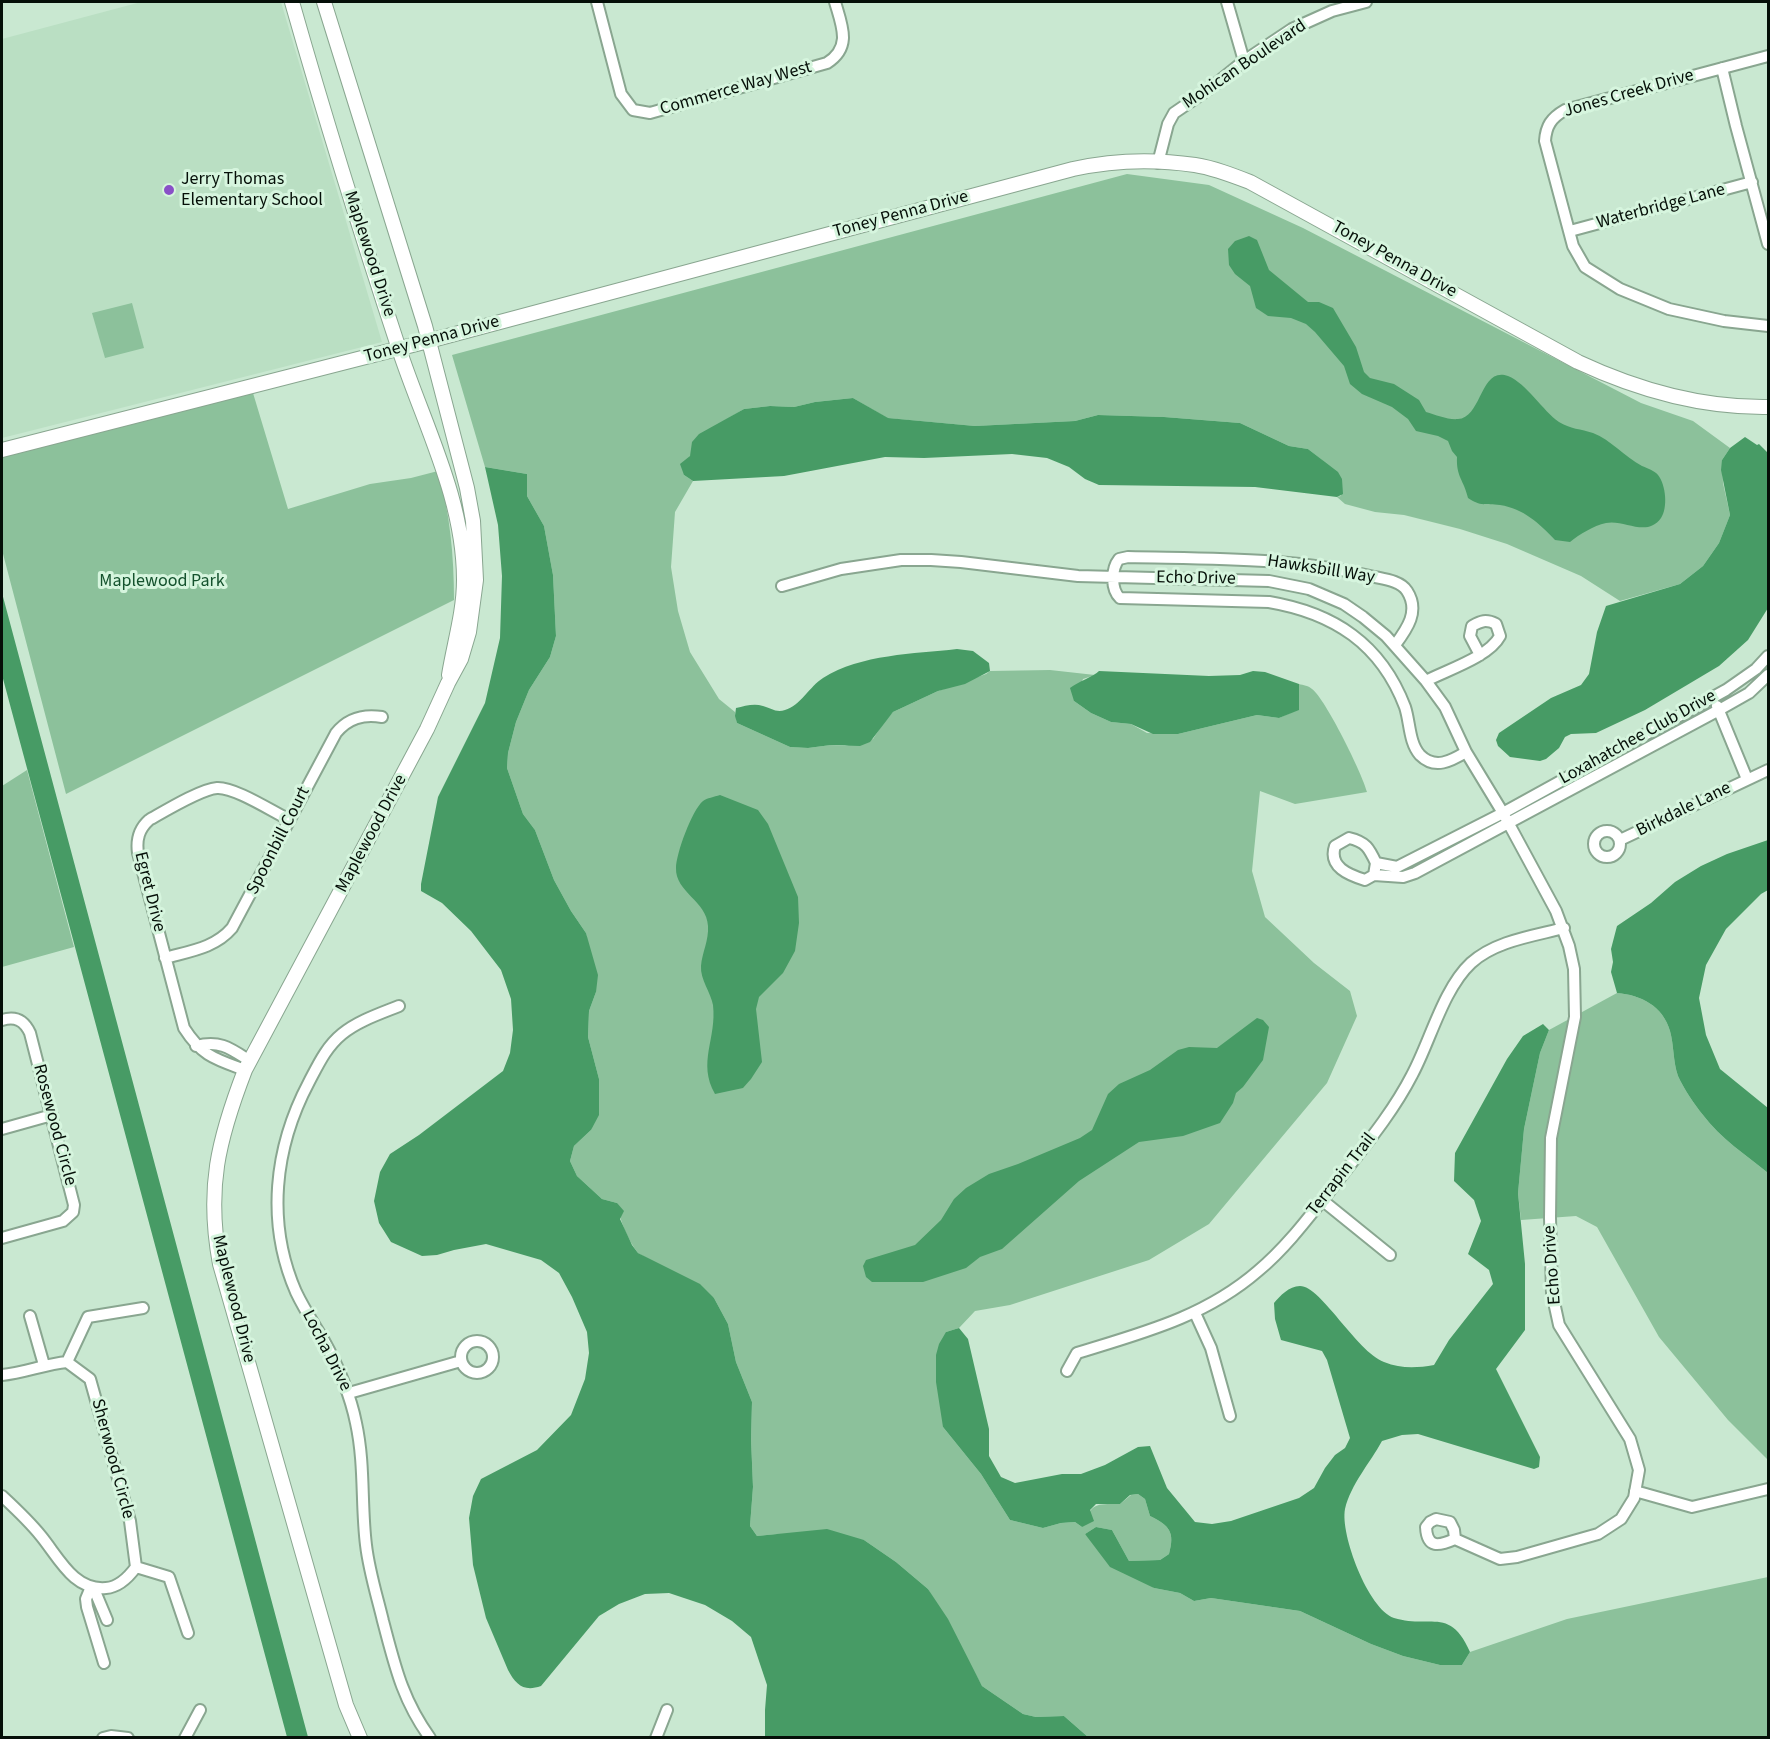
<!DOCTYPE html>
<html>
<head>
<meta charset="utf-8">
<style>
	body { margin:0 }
	#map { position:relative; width:1770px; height:1739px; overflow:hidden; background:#c9e8d1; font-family:"Source Sans 3",sans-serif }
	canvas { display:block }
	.frame { position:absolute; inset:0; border:3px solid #050f08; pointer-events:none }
</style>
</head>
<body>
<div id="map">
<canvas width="1770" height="1739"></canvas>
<div class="frame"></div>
</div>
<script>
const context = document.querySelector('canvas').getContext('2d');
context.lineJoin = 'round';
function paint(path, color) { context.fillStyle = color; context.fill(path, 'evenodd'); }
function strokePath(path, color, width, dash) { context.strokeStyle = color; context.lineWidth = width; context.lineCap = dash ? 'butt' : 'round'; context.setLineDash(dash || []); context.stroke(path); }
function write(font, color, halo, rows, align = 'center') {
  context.font = font + ' "Source Sans 3",sans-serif'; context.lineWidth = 6; context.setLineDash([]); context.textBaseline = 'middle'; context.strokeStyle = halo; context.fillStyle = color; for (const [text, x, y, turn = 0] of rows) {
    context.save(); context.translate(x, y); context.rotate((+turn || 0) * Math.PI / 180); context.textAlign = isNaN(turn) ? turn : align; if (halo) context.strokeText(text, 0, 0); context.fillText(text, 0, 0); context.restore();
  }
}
paint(new Path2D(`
	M 141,2 L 281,2 L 382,342 L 2,438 L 2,39 Z`), '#badfc3');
paint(new Path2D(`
	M 1127,174 L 1209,185 L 1303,228 L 1641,403 L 1693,421 L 1730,448 L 1722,460 L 1723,483 L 1730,515 L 1719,543 L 1703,566 L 1680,584 L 1620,601 L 1581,576 L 1507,544 L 1460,529 L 1404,515 L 1375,512 L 1345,504 L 1337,497 L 1341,496 L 1322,460 L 1308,449 L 1289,446 L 1240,423 L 1164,417 L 1098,415 L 1075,421 L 975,426 L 887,418 L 853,398 L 815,402 L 794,407 L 770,406 L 744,409 L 712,428 L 690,456 L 684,475 L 693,481 L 675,512 L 671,567 L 678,611 L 690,652 L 719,699 L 735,712 L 737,723 L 790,747 L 808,748 L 831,745 L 845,746 L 873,739 L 884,722 L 893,712 L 938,691 L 986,674 L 990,671 L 1050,670 L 1095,675 L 1083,679 L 1074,701 L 1091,713 L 1111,722 L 1131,724 L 1147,733 L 1178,734 L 1257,715 L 1279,718 L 1299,709 L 1299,684 C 1303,685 1309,686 1312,689 C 1325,698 1363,775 1367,792 L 1295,804 L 1260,791 L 1252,871 L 1265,917 L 1314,963 L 1350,991 L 1357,1016 L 1327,1083 L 1209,1224 L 1149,1260 L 1010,1305 L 975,1311 L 959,1328 L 946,1332 L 943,1427 L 981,1474 L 1010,1520 L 1043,1528 L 1061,1523 L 1075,1522 L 1082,1527 C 1092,1503 1094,1504 1120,1504 L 1131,1495 L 1138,1494 L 1145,1499 L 1150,1516 C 1170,1526 1175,1532 1169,1554 L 1160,1560 L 1129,1561 L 1112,1530 L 1096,1527 L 1085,1534 L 1154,1588 L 1180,1593 L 1194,1601 L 1211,1598 L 1300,1611 L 1371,1644 L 1403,1656 L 1440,1665 L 1462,1665 L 1470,1652 L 1567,1619 L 1768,1577 L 1768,1737 L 1088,1737 L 1064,1716 L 1036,1717 L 1023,1714 L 982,1686 L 928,1589 L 896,1562 L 864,1540 L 777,1534 L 757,1536 L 750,1526 L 753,1487 L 751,1439 L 752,1402 L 736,1362 L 728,1324 L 714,1298 L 638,1253 C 627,1239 620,1221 617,1203 L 602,1199 L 577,1176 L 570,1161 L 574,1146 L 591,1130 L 598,1091 L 599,1079 L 588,1037 L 589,1011 L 596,992 L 586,933 L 571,911 L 554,880 L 535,830 L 523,814 L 507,768 L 508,753 L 516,722 L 529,690 L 550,657 L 556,636 L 553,575 L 544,526 L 527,496 L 527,474 L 485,467 L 452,355 Z
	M 132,303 L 144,348 L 105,358 L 92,313 Z
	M 253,393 L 288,509 L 370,484 L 411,478 L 438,471 C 450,514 454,555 454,600 L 66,794 L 2,550 L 2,457 Z
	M 27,770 L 74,947 L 2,967 L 2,786 Z
	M 1617,993 C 1641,995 1663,1006 1670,1031 C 1674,1045 1673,1062 1678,1076 C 1684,1089 1694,1104 1703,1115 C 1720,1138 1746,1155 1768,1173 L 1768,1460 L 1728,1420 L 1659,1337 L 1597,1227 L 1576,1216 L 1521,1220 L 1518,1193 L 1524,1129 L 1540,1053 L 1549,1030 Z`), '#8cc19b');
paint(new Path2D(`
	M 1249,236 L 1257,240 L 1269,270 L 1308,302 L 1319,302 L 1333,308 L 1356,347 L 1364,372 L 1370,378 L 1394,384 L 1419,400 L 1426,412 C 1436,415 1448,420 1458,419 C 1482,418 1480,366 1508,376 C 1526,383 1543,411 1559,422 C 1570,429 1581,429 1593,433 C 1611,440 1625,457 1642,466 C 1647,468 1655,471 1658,475 C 1666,485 1668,508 1661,518 C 1647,538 1624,519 1606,523 C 1593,526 1580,534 1570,542 L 1555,540 C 1539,523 1524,509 1500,505 C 1485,503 1481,507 1468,498 C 1464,480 1456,477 1457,457 L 1452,451 L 1448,441 L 1438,436 L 1416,431 L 1408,419 L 1392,407 L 1362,394 L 1350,384 L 1344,366 L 1315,332 L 1306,324 L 1291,318 L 1268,316 L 1256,308 L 1250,286 L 1235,274 L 1229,265 L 1228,249 L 1235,241 Z
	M 853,398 L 888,418 L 975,426 L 1075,421 L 1098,415 L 1164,417 L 1240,423 L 1289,446 L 1308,449 L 1338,472 L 1342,479 L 1343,494 L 1337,497 L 1255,487 L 1099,485 L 1085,479 L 1069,467 L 1047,458 L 1012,454 L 924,458 L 885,457 L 784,476 L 693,481 L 684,475 L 680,464 L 690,456 L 692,442 L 699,434 L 744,409 L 770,406 L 794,407 L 815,402 Z
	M 1745,437 L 1757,445 L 1759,444 L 1768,453 L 1768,608 L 1748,640 L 1719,666 L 1645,710 L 1596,733 L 1571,734 L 1565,737 L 1559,748 L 1546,759 L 1540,761 L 1510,757 L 1498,746 L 1496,740 L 1499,733 L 1551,698 L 1581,685 L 1589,674 L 1597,632 L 1606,606 L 1680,584 L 1703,566 L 1719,543 L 1730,515 L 1721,470 L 1722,460 L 1730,448 Z
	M 485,467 L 527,474 L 527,496 L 544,526 L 553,575 L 556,636 L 550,657 L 529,690 L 516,722 L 508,753 L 507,768 L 523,814 L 535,830 L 554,880 L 571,911 L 586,933 L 598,975 L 596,992 L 589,1011 L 588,1037 L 599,1079 L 599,1115 L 591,1130 L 574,1146 L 570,1161 L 577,1176 L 602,1199 L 617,1203 L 624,1211 L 620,1219 L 632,1245 L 638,1253 L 700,1284 L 714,1298 L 728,1324 L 736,1362 L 752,1402 L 751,1439 L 753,1487 L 750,1526 L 757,1536 L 827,1529 L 864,1540 L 896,1562 L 928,1589 L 948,1619 L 982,1686 L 1023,1714 L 1036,1717 L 1064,1716 L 1088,1737 L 765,1737 L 765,1710 L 767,1685 L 751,1637 L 732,1621 L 705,1605 L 669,1593 L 645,1594 L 619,1604 L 599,1616 L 541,1686 C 524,1692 516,1685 508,1670 L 486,1618 L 473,1565 L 469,1518 L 473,1496 L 481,1479 L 537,1450 L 571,1415 L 585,1379 L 589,1353 L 587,1332 L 572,1297 L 559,1273 L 541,1260 L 486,1244 L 454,1250 L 437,1255 L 422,1256 L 391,1242 L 379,1223 L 374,1201 L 380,1172 L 390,1154 L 419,1135 L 503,1071 L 510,1053 L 513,1030 L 511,999 L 501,970 L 471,931 L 442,903 L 421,891 L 421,884 L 438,797 L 485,703 L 500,638 L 502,576 L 498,525 Z
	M 2,593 L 308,1737 L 287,1737 L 2,675 Z
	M 957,649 L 973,651 L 989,663 L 990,671 L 965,684 L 938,691 L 893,712 L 870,742 L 860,746 L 831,745 L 808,748 L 790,747 L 737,723 L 735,716 L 736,708 C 745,706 754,703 763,706 C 771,708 776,713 785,710 C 800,706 810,686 823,678 C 861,654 914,654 957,649 Z
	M 1099,671 L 1209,676 L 1240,675 L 1253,671 L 1265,672 L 1299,684 L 1299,710 L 1279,718 L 1257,715 L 1178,734 L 1153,734 L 1131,724 L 1111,722 L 1091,713 L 1074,701 L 1070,688 C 1078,682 1094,676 1099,671 Z
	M 720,795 L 758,810 L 768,824 L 798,897 L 799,923 L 795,951 L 783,973 L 759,997 L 756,1009 L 762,1062 L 751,1079 L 743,1088 L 715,1094 C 697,1062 717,1039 713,1005 C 711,993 700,979 701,966 C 702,953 709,940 708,926 C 707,901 675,892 676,868 C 676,854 692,810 703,801 C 707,798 714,797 720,795 Z
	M 1768,840 L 1768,890 L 1761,894 L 1726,929 L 1706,965 L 1699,998 L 1706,1035 L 1720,1069 L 1768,1108 L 1768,1173 C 1746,1155 1720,1138 1703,1115 C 1694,1104 1684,1089 1678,1076 C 1673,1062 1674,1045 1670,1031 C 1663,1006 1641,995 1617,993 L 1611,972 L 1613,962 L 1611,949 L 1617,926 L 1651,903 L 1675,882 L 1701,866 L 1727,854 Z
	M 1257,1018 L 1263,1020 L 1269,1027 L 1263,1060 L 1243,1087 L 1236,1093 L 1233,1103 L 1220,1123 L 1183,1136 L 1139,1142 L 1079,1181 L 1002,1249 L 980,1257 L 966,1268 L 923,1282 L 872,1282 L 866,1277 L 863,1266 L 866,1260 L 915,1245 L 941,1220 L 954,1199 L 966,1188 L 989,1174 L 1018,1164 L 1080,1138 L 1092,1130 L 1108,1094 L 1119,1084 L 1150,1070 L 1178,1050 L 1189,1047 L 1217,1048 Z
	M 1543,1024 L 1549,1030 L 1540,1053 L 1524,1129 L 1518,1193 L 1525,1264 L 1525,1330 L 1496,1369 L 1540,1457 L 1539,1467 L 1534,1469 L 1418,1434 L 1402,1435 L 1382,1441 C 1370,1463 1351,1484 1345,1509 C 1340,1534 1368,1609 1394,1618 C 1430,1629 1450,1606 1470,1652 L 1462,1665 L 1440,1665 L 1403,1656 L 1371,1644 L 1300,1611 L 1211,1598 L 1194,1601 L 1180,1593 L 1154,1588 L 1110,1567 L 1085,1534 L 1096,1527 L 1112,1530 L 1129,1561 L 1160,1560 L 1169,1554 C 1175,1532 1170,1526 1150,1516 L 1145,1499 L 1138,1494 L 1130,1495 L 1120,1504 L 1096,1504 L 1090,1510 L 1094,1521 L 1082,1527 L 1075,1522 L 1061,1523 L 1043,1528 L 1010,1520 L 981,1474 L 943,1427 L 936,1382 L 936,1355 L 939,1344 L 946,1332 L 959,1328 L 968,1339 L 989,1429 L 989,1456 L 1001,1477 L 1015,1483 L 1062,1474 L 1081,1474 L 1105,1465 L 1138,1447 L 1150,1446 L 1167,1488 L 1195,1522 L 1212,1524 L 1231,1521 L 1299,1498 L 1314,1488 L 1325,1468 L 1335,1455 L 1345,1448 L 1350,1438 L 1327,1360 L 1322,1351 L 1281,1340 L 1275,1319 L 1274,1303 C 1280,1296 1289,1286 1300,1286 C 1321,1286 1356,1351 1384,1362 C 1401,1369 1417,1368 1434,1365 L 1449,1340 L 1493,1284 L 1489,1270 L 1468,1254 L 1481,1221 L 1474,1200 L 1454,1181 L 1455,1153 L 1507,1059 L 1523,1036 Z`), '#479b65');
const minor = new Path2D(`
	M 597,2 L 621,94 L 633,110 L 650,113 L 827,63 C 852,47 842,26 835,2
	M 1227,2 L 1244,61
	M 1768,56 L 1565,110 C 1551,118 1546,126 1545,141 L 1573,246 L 1585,267 L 1620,289 L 1669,309 L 1724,321 L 1768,326
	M 1722,68 L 1736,126 L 1768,244
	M 1158,163 L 1168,124 L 1174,113 L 1212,87 L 1244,61 L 1292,29 L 1332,11 L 1366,2
	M 1570,231 L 1752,182
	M 782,586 L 841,569 L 901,560 L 931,560 L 961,562 L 1078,576 L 1269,581 L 1309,589 L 1344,604 L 1363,617 L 1386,636 L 1426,681 L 1445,707 L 1466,752 L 1503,813 L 1556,911 L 1569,946 L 1574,969 L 1575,1017 L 1551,1138 L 1550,1218 L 1552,1293 L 1559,1325 L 1630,1439 L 1639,1470 L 1634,1498 L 1621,1519 L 1598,1534 L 1517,1557 L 1500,1559 L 1455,1539 L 1454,1530 L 1450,1522 L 1436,1519 L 1430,1522 L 1426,1527 C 1427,1549 1439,1546 1455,1539
	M 1395,645 C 1407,629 1420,611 1407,591 C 1400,580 1382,579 1370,576 C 1290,557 1209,559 1128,557 L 1119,559 C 1111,569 1111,590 1120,598 L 1269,602 C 1334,613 1381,644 1405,707 C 1410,722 1409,743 1420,755 C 1435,770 1451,761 1466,752
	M 1426,681 C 1447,670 1489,657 1500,636 L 1496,624 C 1486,619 1481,621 1472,626 L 1470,636 L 1480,655
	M 1717,706 L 1747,779
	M1594 844a13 13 0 1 1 26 0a13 13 0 1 1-26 0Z
	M 1349,838 C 1366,842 1369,848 1376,863 L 1374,875 L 1365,880 C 1349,875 1328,867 1335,846 Z
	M 1620,840 L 1768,770
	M 1376,863 L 1397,867 L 1503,813 L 1726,690 L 1756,669 L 1768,656
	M 1374,875 L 1403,877 L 1415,873 L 1719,710 L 1749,693 L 1768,675
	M 165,958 C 190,951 215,948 232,928 L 336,733 C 348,718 363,714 382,717
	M 399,1006 C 379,1014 358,1021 342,1034 C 326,1047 318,1065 309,1082 C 274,1148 266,1223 296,1292 C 304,1309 314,1324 323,1339 C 338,1366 350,1393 356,1423 C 365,1464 361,1505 366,1545 C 369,1571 377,1596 383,1621 C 395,1666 402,1699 430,1738
	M 2,1020 C 15,1016 24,1020 30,1033 L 74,1205 L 73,1212 L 63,1221 L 2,1238
	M 196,1046 C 220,1040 230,1048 250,1061
	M 245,1070 C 215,1059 202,1056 184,1028 L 138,853 C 136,839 139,829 149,820 C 165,811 201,789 217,788 C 235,787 273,812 290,820
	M 2,1129 L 52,1115
	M 1322,1200 L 1390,1255
	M 1195,1313 L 1211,1348 L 1230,1416
	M 30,1316 L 44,1365
	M461 1357a16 16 0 1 1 32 0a16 16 0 1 1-32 0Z
	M 67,1362 L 88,1317 L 143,1308
	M 1067,1371 L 1077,1353 C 1142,1333 1205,1317 1258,1271 C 1288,1246 1311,1214 1336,1183 C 1363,1148 1392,1114 1412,1075 C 1430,1042 1443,989 1471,963 C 1495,941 1533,936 1564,928
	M 2,1375 C 24,1373 45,1364 67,1362 L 90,1379 L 130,1521 L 136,1567 C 128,1578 119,1587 106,1588 C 74,1591 59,1558 41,1536 C 29,1521 16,1509 2,1496
	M 349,1393 L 461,1361
	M 1635,1491 L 1692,1507 L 1768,1489
	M 136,1567 L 169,1577 L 188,1633
	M 91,1587 L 86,1599 L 87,1607 L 104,1663
	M 94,1589 L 107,1620
	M 103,1738 L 111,1736 L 128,1738
	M 185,1738 L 200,1710
	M 656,1738 L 667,1710`);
const tertiary = new Path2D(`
	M 292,2 C 325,118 361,234 399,349 C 424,425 464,499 464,580 C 464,612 454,644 449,675
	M 324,2 L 425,326 L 467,488 L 473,521 L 476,580 L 469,632 L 461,659 L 448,683 L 427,729 L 245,1070 C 218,1140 206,1189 220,1264 L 346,1705 L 360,1738
	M 2,450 L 440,338 L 1073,169 C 1113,160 1155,159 1195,165 C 1214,168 1232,175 1250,182 L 1578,362 C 1638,390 1701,408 1768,407`);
strokePath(minor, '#89a690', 14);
strokePath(tertiary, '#89a690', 16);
strokePath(minor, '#fff', 10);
strokePath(tertiary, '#fff', 14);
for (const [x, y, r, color] of [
	[169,190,6,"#8950c7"]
]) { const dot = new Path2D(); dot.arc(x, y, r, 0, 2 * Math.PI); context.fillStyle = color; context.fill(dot); strokePath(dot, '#d6f5de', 2); }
write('18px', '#050f08', '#d6f5de', [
	["Mohican Boulevard",1245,65,-34],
	["Commerce Way West",736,89,-16],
	["Jones Creek Drive",1629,94,-16],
	["Waterbridge Lane",1661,207,-15],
	["Toney Penna Drive",901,215,-15],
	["Maplewood Drive",369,254,72],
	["Toney Penna Drive",1394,260,29],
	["Toney Penna Drive",432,340,-15],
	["Hawksbill Way",1321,570,9],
	["Echo Drive",1196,579,1],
	["Loxahatchee Club Drive",1638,738,-29],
	["Birkdale Lane",1684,810,-26],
	["Maplewood Drive",372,834,-62],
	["Spoonbill Court",279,841,-63],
	["Egret Drive",149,892,76],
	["Rosewood Circle",54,1125,75],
	["Terrapin Trail",1342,1175,-52],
	["Echo Drive",1553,1265,-94],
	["Maplewood Drive",233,1299,76],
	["Locha Drive",326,1351,63],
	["Sherwood Circle",112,1459,75]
]);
write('18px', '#050f08', '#d6f5de', [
	["Jerry Thomas",181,180],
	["Elementary School",181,201]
], 'left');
write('18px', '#14522d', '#d6f5de', [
	["Maplewood Park",162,582]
]);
</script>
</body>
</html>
